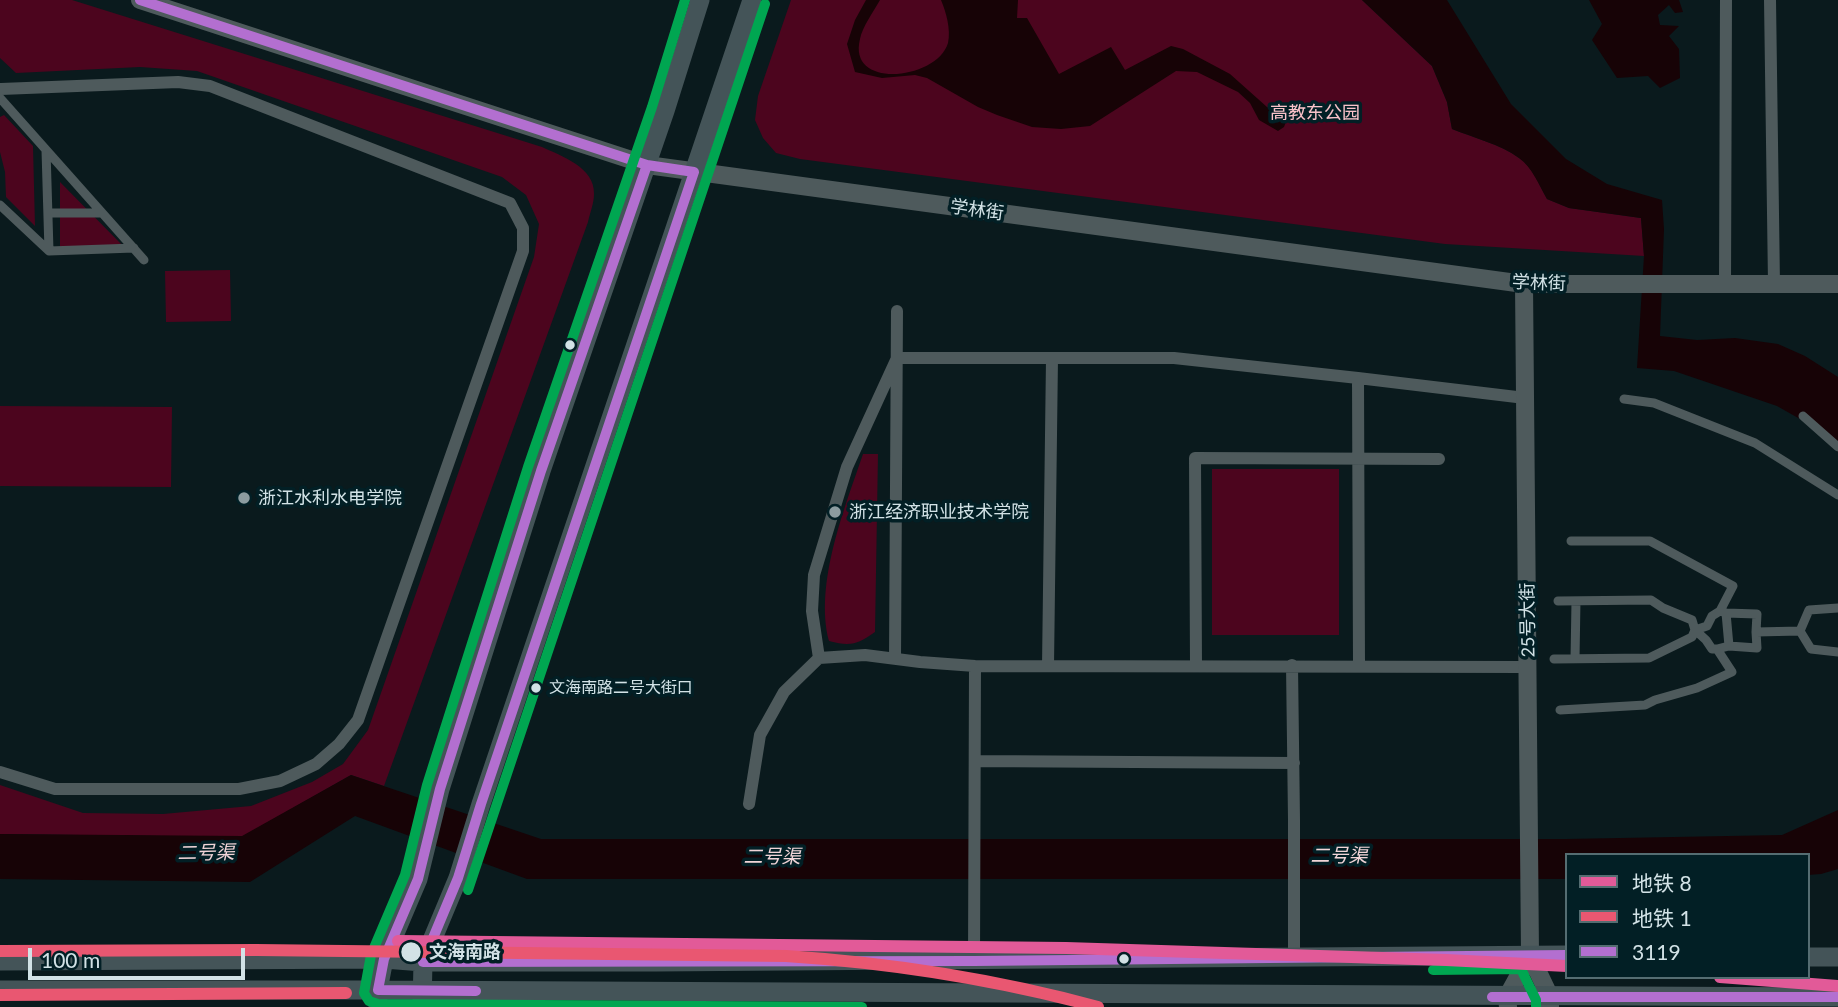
<!DOCTYPE html>
<html>
<head>
<meta charset="utf-8">
<style>
	body { margin:0 }
	#map { position:relative; width:1838px; height:1007px; overflow:hidden; background:#0a1a1d; font-family:Lato,"Noto Sans SC",sans-serif }
	canvas { display:block }
	.legend { position:absolute; left:1565px; top:853px; width:245px; height:126px; box-sizing:border-box; background:#021f25; border:2px solid #556d72; margin:0; padding:9px 12px; list-style:none; font-size:21px; color:#d2e2e6 }
	.legend li { display:flex; align-items:center; gap:14px; height:35px }
	.legend b { width:35px; border:2px solid #556d72 }
	.scale { position:absolute; left:28px; top:948px; width:217px; height:32px; box-sizing:border-box; border:4px solid #d2e2e6; border-top:0; padding-left:9px; font-size:21px; line-height:24px; white-space:nowrap; color:#d2e2e6; -webkit-text-stroke:5px #021f25; paint-order:stroke }
</style>
</head>
<body>
<div id="map">
<canvas width="1838" height="1007"></canvas>
<ul class="legend">
<li><b style="height:9px;background:#e25a98"></b>地铁 8</li>
<li><b style="height:9px;background:#e95771"></b>地铁 1</li>
<li><b style="height:9px;background:#b36fd0"></b>3119</li>
</ul>
<div class="scale">100 m</div>
</div>
<script>
const context = document.querySelector('canvas').getContext('2d');
context.lineJoin = 'round';
function paint(path, color) { context.fillStyle = color; context.fill(path, 'evenodd'); }
function strokePath(path, color, width, dash) { context.strokeStyle = color; context.lineWidth = width; context.lineCap = dash ? 'butt' : 'round'; context.setLineDash(dash || []); context.stroke(path); }
function write(font, color, halo, rows, align = 'center') {
  context.font = font + ' Lato,"Noto Sans SC",sans-serif'; context.lineWidth = 7; context.setLineDash([]); context.textBaseline = 'middle'; context.strokeStyle = halo; context.fillStyle = color; for (const [text, x, y, turn = 0] of rows) {
    context.save(); context.translate(x, y); context.rotate((+turn || 0) * Math.PI / 180); context.textAlign = isNaN(turn) ? turn : align; if (halo) context.strokeText(text, 0, 0); context.fillText(text, 0, 0); context.restore();
  }
}
paint(new Path2D(`
	M 0,0 L 72,0 L 542,147 C 561,156 595,167 594,194 C 594,203 590,213 588,222 L 384,786 L 351,775 L 242,837 L 0,834 L 0,785 L 83,813 L 163,814 L 251,806 L 312,782 L 343,764 L 368,730 L 534,257 L 539,224 L 526,195 L 502,177 L 197,71 L 140,67 L 16,73 L 0,58 Z
	M 791,0 L 1362,0 L 1432,66 L 1447,102 L 1452,129 C 1474,138 1500,144 1519,158 C 1533,167 1539,185 1547,199 L 1569,208 L 1641,218 L 1644,256 L 1445,244 L 800,159 L 776,153 L 763,138 L 755,120 L 758,96 Z
	M 4,115 L 33,146 L 35,226 L 6,197 L 5,172 L 0,152 L 0,117 Z
	M 60,182 L 125,248 L 60,250 Z
	M 230,270 L 231,321 L 166,322 L 165,271 Z
	M 0,406 L 172,407 L 171,487 L 0,486 Z
	M 863,454 L 878,454 L 875,632 C 858,644 851,647 829,641 C 814,584 845,507 863,454 Z
	M 1212,469 L 1339,469 L 1339,635 L 1212,635 Z`), '#4c051e');
paint(new Path2D(`
	M 866,0 L 880,0 C 874,11 862,27 860,39 C 847,90 937,80 948,43 C 951,29 946,12 941,0 L 1018,0 L 1017,18 L 1027,18 L 1059,74 L 1111,47 L 1125,70 L 1171,46 L 1183,49 L 1230,74 L 1267,107 L 1287,119 L 1284,127 L 1278,131 L 1259,120 L 1250,103 L 1238,92 L 1197,72 L 1176,71 L 1090,126 L 1061,129 L 1032,127 L 997,115 L 978,107 L 927,78 L 915,75 L 882,78 L 855,72 L 847,44 L 855,20 Z
	M 1362,0 L 1447,0 L 1511,104 L 1566,159 L 1607,184 L 1662,200 L 1664,229 L 1660,336 L 1697,340 L 1735,338 L 1778,344 L 1805,356 L 1838,377 L 1838,452 L 1807,423 L 1777,406 L 1674,371 L 1637,368 L 1644,256 L 1641,218 L 1569,208 L 1547,199 C 1539,185 1532,167 1519,158 C 1500,144 1474,138 1452,129 L 1447,102 L 1432,66 Z
	M 1589,0 L 1679,0 L 1683,12 L 1675,13 L 1669,5 L 1658,15 L 1660,25 L 1679,26 L 1669,36 L 1679,49 L 1680,78 L 1660,88 L 1648,76 L 1617,78 L 1592,40 L 1602,24 Z
	M 351,775 L 541,839 L 1566,839 L 1782,835 L 1838,810 L 1838,869 L 1821,874 L 1808,875 L 1808,855 L 1567,855 L 1567,879 L 527,879 L 355,816 L 250,882 L 0,879 L 0,834 L 242,836 Z`), '#170306');
strokePath(new Path2D(`
	M 0,98 L 144,260
	M 0,205 L 49,251 L 46,150
	M 48,213 L 102,213
	M 49,251 L 134,248
	M 1624,399 L 1654,403 L 1755,443 L 1838,495
	M 1803,416 L 1838,447
	M 1571,541 L 1650,541 L 1733,586 L 1720,611
	M 1558,601 L 1651,600 L 1663,608 L 1692,620 L 1695,630 L 1707,626 L 1712,616 L 1720,611 L 1726,613 L 1757,614 L 1756,632 L 1800,631 L 1809,610 L 1838,608
	M 1726,613 L 1729,646 L 1757,648 L 1756,632
	M 1800,631 L 1811,649 L 1838,652
	M 1554,659 L 1649,658 L 1692,637 L 1695,630 L 1706,640 L 1712,649 L 1717,649
	M 1575,659 L 1576,601
	M 1560,710 L 1645,705 L 1655,700 L 1697,688 L 1732,672 L 1717,649 L 1729,646`), '#4e5a5c', 9);
strokePath(new Path2D(`
	M 1770,0 L 1774,284
	M 1725,284 L 1726,0
	M 1358,378 L 1359,666
	M 819,658 L 812,611 L 814,575 L 847,467 L 897,358 L 1174,358 L 1358,378 L 1525,398
	M 895,659 L 897,311
	M 1196,665 L 1195,458 L 1439,459
	M 1292,665 L 1294,820 L 1294,957
	M 1048,666 L 1052,358
	M 975,761 L 1294,763
	M 0,772 L 55,789 L 239,789 L 280,781 L 316,764 L 339,744 L 358,720 L 523,251 L 523,228 L 510,203 L 210,86 L 178,82 L 1,89
	M 749,804 L 760,735 L 784,692 L 819,658 L 865,655 L 920,662 L 975,666 L 1528,667
	M 974,961 L 975,666`), '#4e5a5c', 12);
strokePath(new Path2D(`
	M 140,0 L 647,165 L 1524,284 L 1838,284
	M 1524,284 L 1530,955 L 1550,997 L 1550,1007
	M 1508,1007 L 1507,997 L 1530,955`), '#4e5a5c', 18);
strokePath(new Path2D(`
	M 1808,957 L 1838,957
	M 0,961 L 384,959 L 423,962 L 656,962 L 1567,955
	M 0,990 L 378,990 L 1838,997
	M 378,1007 L 378,990 L 384,959 L 418,879 L 440,789 L 541,471 L 665,111 L 700,0
	M 422,1007 L 423,962 L 458,878 L 481,804 L 752,0`), '#445458', 19);
strokePath(new Path2D(`
	M 140,0 L 647,165 L 694,172 L 481,804 L 458,878 L 423,962 L 974,961 L 1567,955
	M 476,991 L 378,990 L 384,959 L 418,879 L 440,789 L 541,471 L 647,165
	M 1492,997 L 1838,997`), '#b36fd0', 10);
strokePath(new Path2D(`
	M 685,0 L 652,107 L 528,467 L 427,785 L 405,875 L 371,955 L 364,993 L 369,1001 L 378,1004 L 862,1007
	M 468,890 L 765,4
	M 1433,970 L 1521,969 L 1536,1000 L 1536,1007`), '#00a651', 10);
strokePath(new Path2D(`
	M 398,941 L 1066,948 L 1446,960 L 1567,966
	M 1720,977 L 1838,986`), '#e25a98', 12);
strokePath(new Path2D(`
	M 0,951 L 256,950 L 786,956 C 892,963 995,979 1098,1007
	M 0,995 L 346,993`), '#e95771', 12);
for (const [x, y, r, color] of [
	[570,345,6,"#d2e2e6"],
	[244,498,7,"#8c9ca0"],
	[835,512,7,"#8c9ca0"],
	[536,688,6,"#d2e2e6"],
	[411,952,11,"#d2e2e6"],
	[1124,959,6,"#d2e2e6"]
]) { const dot = new Path2D(); dot.arc(x, y, r, 0, 2 * Math.PI); context.fillStyle = color; context.fill(dot); strokePath(dot, '#021f25', 2.5); }
write('16px', '#d2e2e6', '#021f25', [
	["文海南路二号大街口",549,688]
], 'left');
write('18px', '#f9c2c9', '#021f25', [
	["高教东公园",1315,113]
]);
write('18px', '#d2e2e6', '#021f25', [
	["学林街",977,210,8],
	["学林街",1539,283,2],
	["25号大街",1528,620,-91]
]);
write('18px', '#d2e2e6', '#021f25', [
	["浙江水利水电学院",258,498],
	["浙江经济职业技术学院",849,512]
], 'left');
write('bold 18px', '#d2e2e6', '#021f25', [
	["文海南路",429,952]
], 'left');
write('italic 19px', '#f0d4d7', '#021f25', [
	["二号渠",206,853,-1],
	["二号渠",1339,856],
	["二号渠",772,857]
]);
</script>
</body>
</html>
